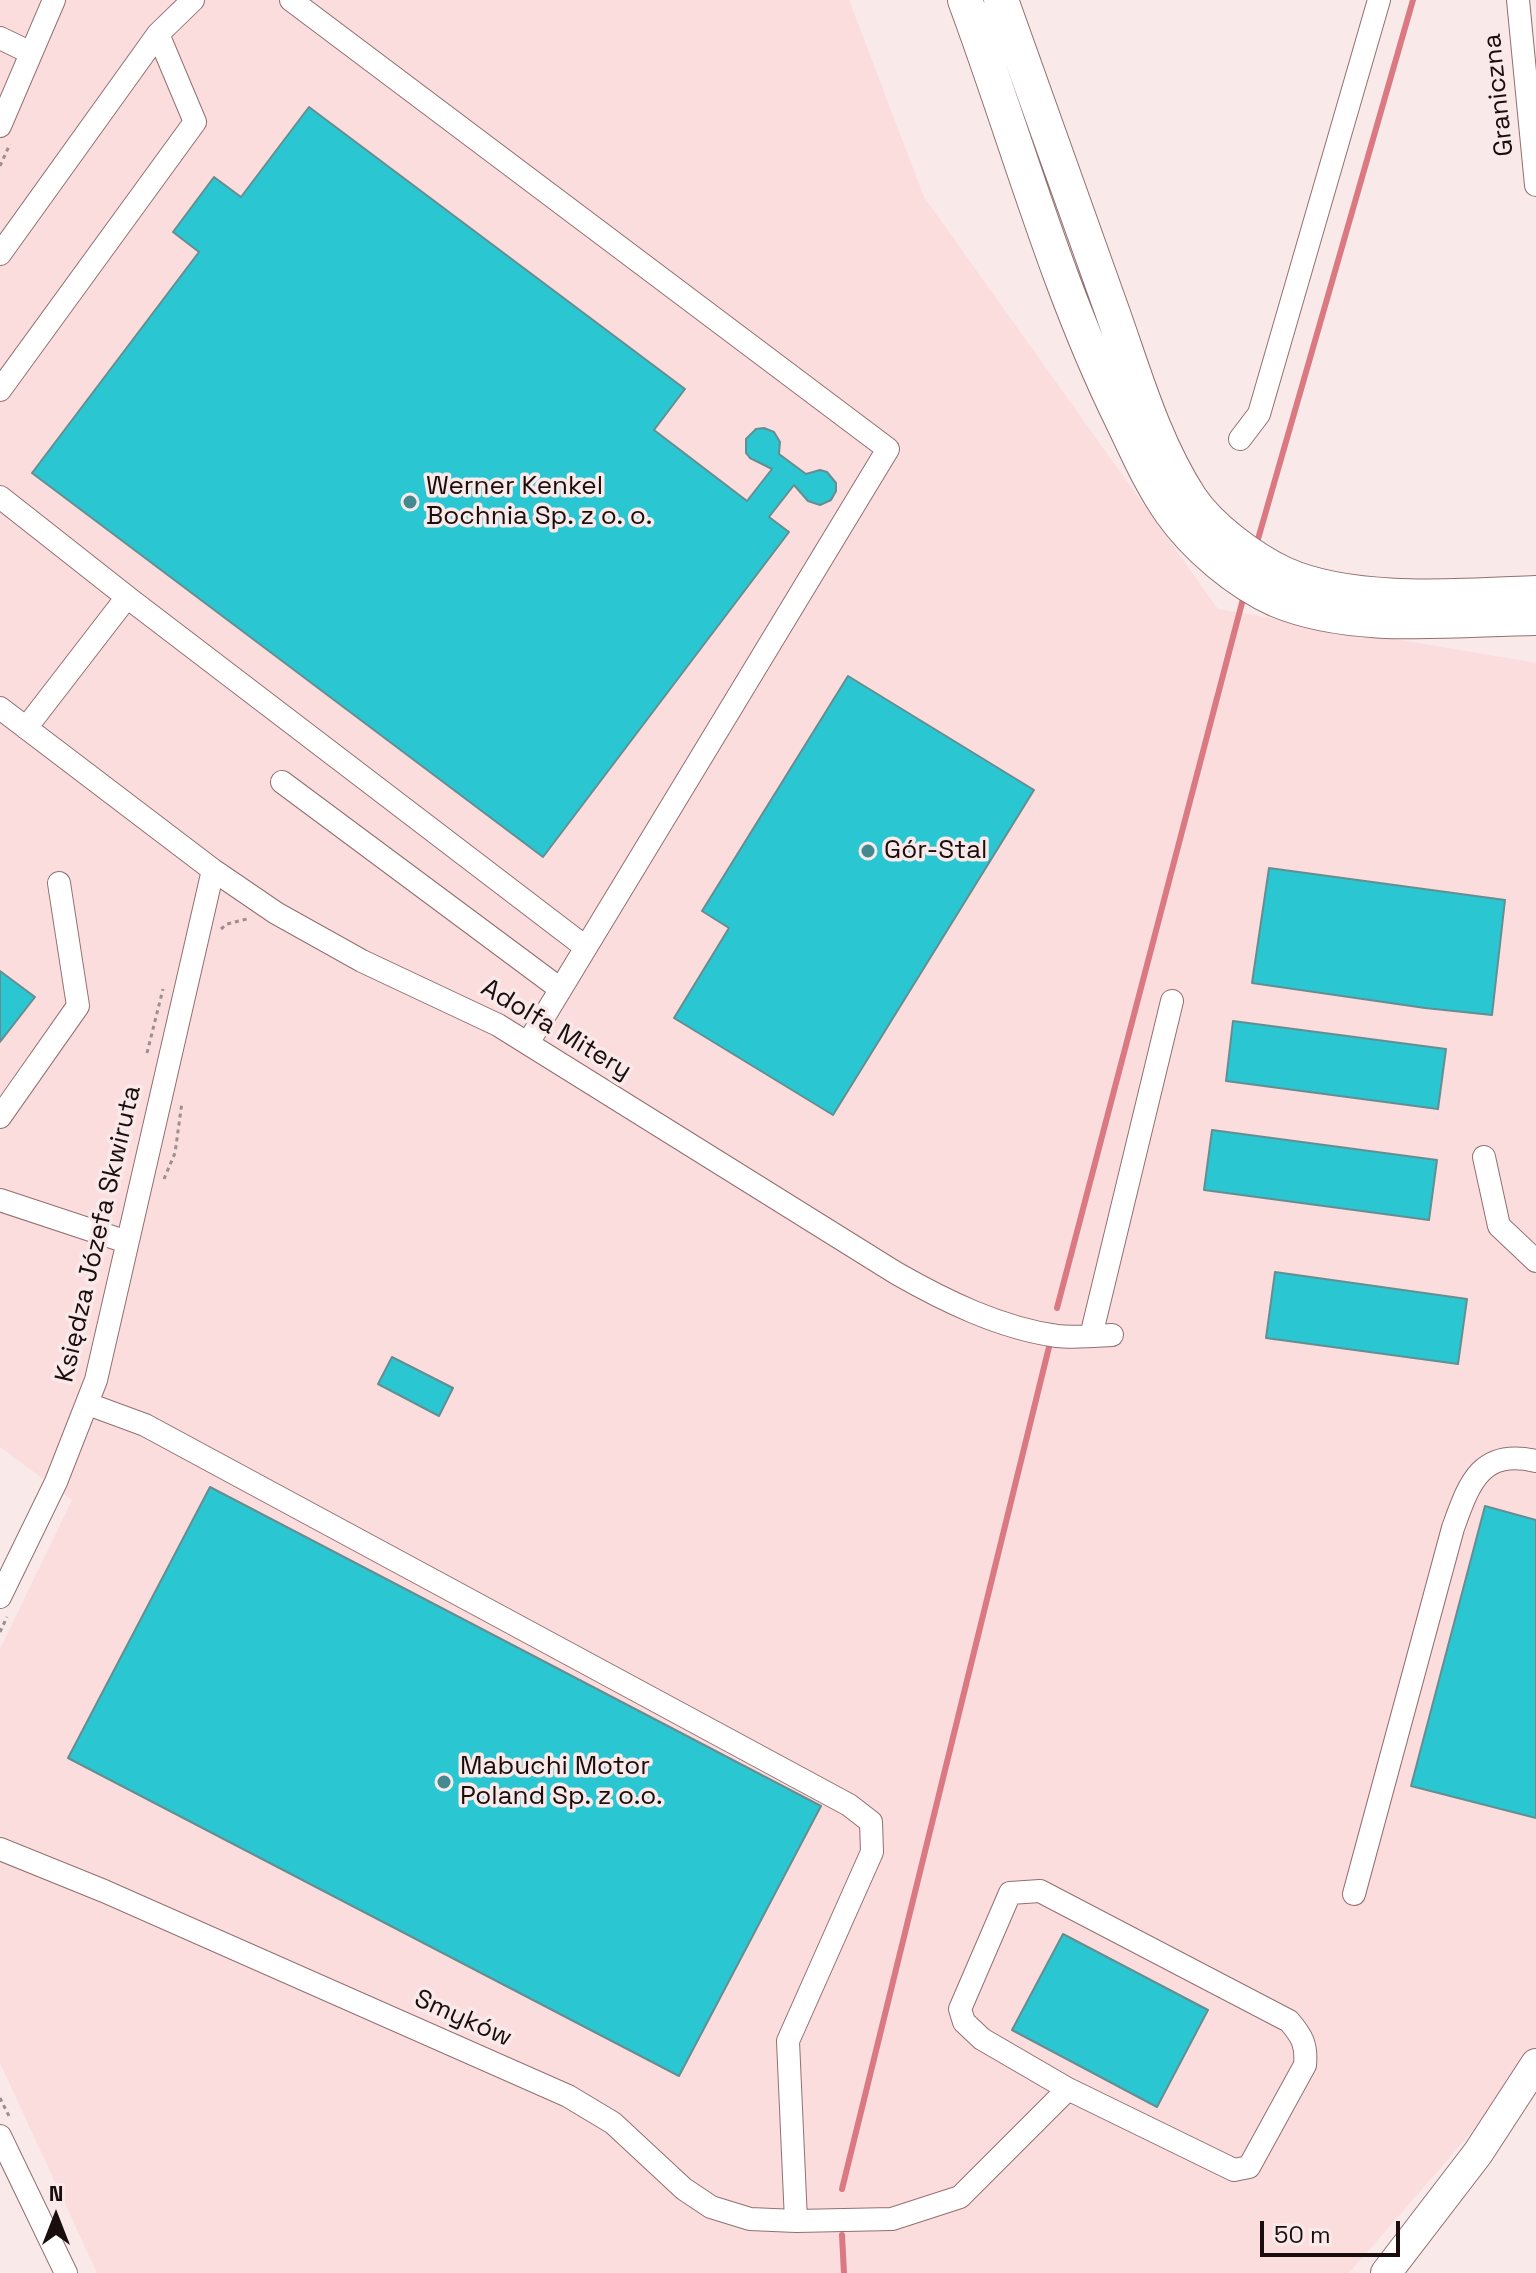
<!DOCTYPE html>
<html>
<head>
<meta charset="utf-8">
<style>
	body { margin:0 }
	#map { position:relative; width:1536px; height:2273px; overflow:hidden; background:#f9e9e9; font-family:"Space Grotesk",sans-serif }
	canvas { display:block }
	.north { position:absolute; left:16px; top:2177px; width:80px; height:80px; -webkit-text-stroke:6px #f9e9e9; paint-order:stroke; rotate:0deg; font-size:22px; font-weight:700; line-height:32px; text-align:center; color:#1a0d0e }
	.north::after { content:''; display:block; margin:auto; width:28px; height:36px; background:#1a0d0e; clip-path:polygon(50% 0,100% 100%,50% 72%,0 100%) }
	.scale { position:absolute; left:1260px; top:2221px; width:140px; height:36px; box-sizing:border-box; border:4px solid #1a0d0e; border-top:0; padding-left:10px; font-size:24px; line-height:28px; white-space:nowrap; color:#1a0d0e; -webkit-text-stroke:6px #f9e9e9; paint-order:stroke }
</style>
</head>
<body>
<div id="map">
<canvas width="1536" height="2273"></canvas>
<div class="north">N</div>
<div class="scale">50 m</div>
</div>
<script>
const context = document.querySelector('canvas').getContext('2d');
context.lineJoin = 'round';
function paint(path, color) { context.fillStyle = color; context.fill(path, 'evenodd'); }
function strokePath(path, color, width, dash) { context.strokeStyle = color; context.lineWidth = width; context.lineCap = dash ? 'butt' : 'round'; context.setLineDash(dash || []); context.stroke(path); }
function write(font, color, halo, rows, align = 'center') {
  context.font = font + ' "Space Grotesk",sans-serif'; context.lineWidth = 7; context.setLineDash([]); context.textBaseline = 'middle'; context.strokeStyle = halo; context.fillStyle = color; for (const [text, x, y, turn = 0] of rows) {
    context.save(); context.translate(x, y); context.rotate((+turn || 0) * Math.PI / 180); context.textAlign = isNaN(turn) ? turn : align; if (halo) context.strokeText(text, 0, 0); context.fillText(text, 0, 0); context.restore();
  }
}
paint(new Path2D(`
	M 0,0 L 849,0 L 924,197 L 1218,609 L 1536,663 L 1536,2058 L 1349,2273 L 97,2273 L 0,2063 L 0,1649 L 72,1500 L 0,1447 Z`), '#fbddde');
strokePath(new Path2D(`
	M 1258,539 L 1413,0
	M 1057,1308 L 1243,599
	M 842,2189 L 1049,1347
	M 842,2235 L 844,2273`), '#da7982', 6);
const building = new Path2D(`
	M 309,107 L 685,389 L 654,430 L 747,501 L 772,469 L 750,458 L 746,453 L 746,439 L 756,429 L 764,428 L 774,432 L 780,442 L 779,454 L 806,474 L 820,470 L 827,472 L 836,483 L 836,491 L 831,500 L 820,505 L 808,501 L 794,485 L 769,517 L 789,532 L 543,857 L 32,473 L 199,252 L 173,232 L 214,177 L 241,197 Z
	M 848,676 L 1034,790 L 833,1115 L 674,1018 L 729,928 L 702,911 Z
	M 1269,868 L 1505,900 L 1492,1015 L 1425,1008 L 1252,983 Z
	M 0,971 L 35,997 L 0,1042 Z
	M 1233,1021 L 1446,1049 L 1438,1109 L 1226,1081 Z
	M 1212,1130 L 1437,1160 L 1429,1220 L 1204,1190 Z
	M 1275,1272 L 1467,1299 L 1458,1364 L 1266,1338 Z
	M 392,1357 L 453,1388 L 439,1416 L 378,1384 Z
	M 210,1487 L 821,1806 L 679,2076 L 68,1758 Z
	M 1485,1506 L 1536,1520 L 1536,1818 L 1411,1786 Z
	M 1063,1934 L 1208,2010 L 1157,2107 L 1012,2030 Z`);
paint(building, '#2ac7d2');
strokePath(building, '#648e91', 2);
const minor = new Path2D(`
	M 291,0 L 888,449 L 528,1043
	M 1518,0 L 1536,185
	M 0,38 L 31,53
	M 0,126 L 54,0
	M 0,254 L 158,34 L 193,0
	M 0,390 L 195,122 L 158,34
	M 1240,439 L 1259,414 L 1379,0
	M 0,497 L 127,597 L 26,728
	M 127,597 L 584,946
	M 0,708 L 213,870 L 276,913 L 362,961 L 498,1025 L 896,1273 C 945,1301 1000,1328 1057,1336 C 1074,1338 1094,1336 1112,1335
	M 282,782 L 559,988
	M 0,1117 L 78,1006 L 59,883
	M 1484,1157 L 1499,1226 L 1536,1261
	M 0,1200 L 127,1242
	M 1091,1336 L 1172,1001
	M 88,1404 L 145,1425 L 849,1805 L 871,1822 L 872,1852 L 788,2041 L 796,2221
	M 0,1597 L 56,1482 L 96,1380 L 213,870
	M 0,1849 L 104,1891 L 568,2096 L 613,2123 L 684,2189 L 711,2207 L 750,2219 L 796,2221 L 892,2219 L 960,2197 L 1068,2089 L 1234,2170 L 1249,2167 L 1305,2065 C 1307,2045 1302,2036 1289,2021 L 1040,1891 L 1010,1893 L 960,2009 L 964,2022 L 982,2039 L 1068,2089
	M 1354,1894 L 1453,1528 C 1469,1484 1480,1448 1536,1461
	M 0,2136 L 66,2273`);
const major = new Path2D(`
	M 1386,2273 L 1478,2153 L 1536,2064`);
const highway = new Path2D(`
	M 965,0 C 1017,140 1056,286 1122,420 C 1137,451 1151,484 1171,512 C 1196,547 1237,582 1277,600 C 1354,632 1454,619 1536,618
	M 1001,0 C 1038,103 1074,206 1111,308 C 1134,372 1153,441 1190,498 C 1210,528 1252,559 1284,574 C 1353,605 1461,596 1536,593`);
strokePath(minor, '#936f71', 24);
strokePath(major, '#936f71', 32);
strokePath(highway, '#936f71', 36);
strokePath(new Path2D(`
	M 0,166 L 10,144
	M 221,929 L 227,924 L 247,919
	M 147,1053 L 163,989
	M 164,1179 L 175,1153 L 182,1102
	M 0,1632 L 7,1617
	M 0,2098 L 10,2118`), '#9d8f8f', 3, [4, 4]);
strokePath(minor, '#fff', 22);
strokePath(major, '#fff', 30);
strokePath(highway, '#fff', 34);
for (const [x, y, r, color] of [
	[410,502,8,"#438a90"],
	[868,851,8,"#438a90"],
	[444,1782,8,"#438a90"]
]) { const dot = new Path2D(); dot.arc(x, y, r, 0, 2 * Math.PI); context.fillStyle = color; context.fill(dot); strokePath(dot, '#f9e9e9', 3); }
write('26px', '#1a0d0e', '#f9e9e9', [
	["Graniczna",1499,95,-96],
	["Adolfa Mitery",556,1030,31],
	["Księdza Józefa Skwiruta",99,1234,-77],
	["Smyków",463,2019,24]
]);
write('26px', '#1a0d0e', '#f9e9e9', [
	["Werner Kenkel",426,487],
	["Bochnia Sp. z o. o.",426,517],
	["Gór-Stal",884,851],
	["Mabuchi Motor",460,1767],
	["Poland Sp. z o.o.",460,1797]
], 'left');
</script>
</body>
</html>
